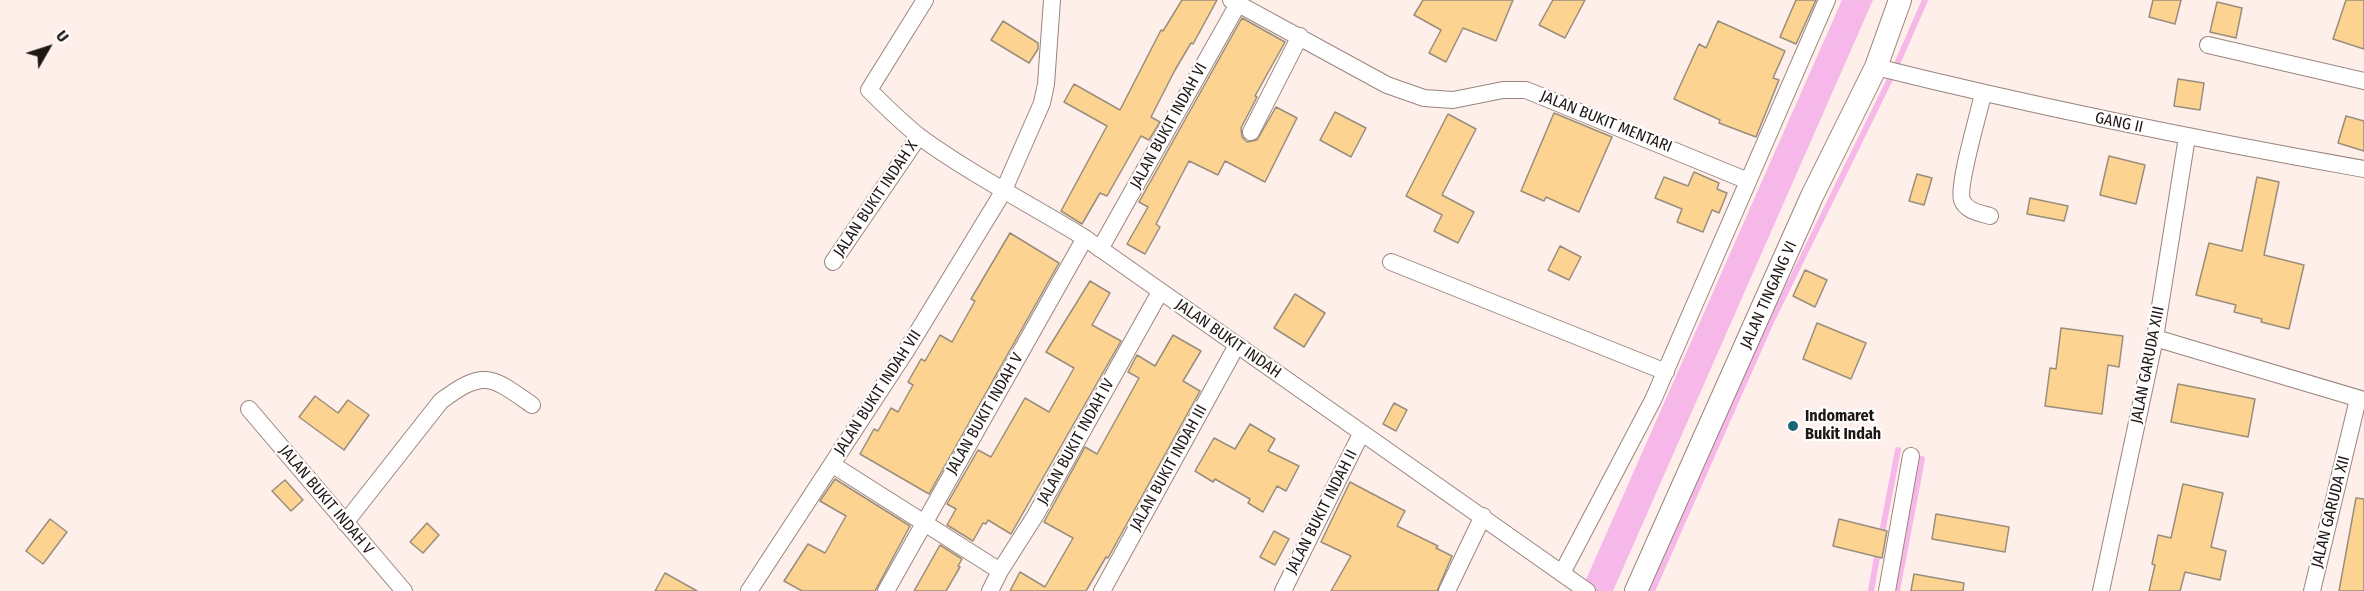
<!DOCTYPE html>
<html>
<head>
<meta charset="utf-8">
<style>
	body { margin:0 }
	#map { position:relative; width:2364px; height:591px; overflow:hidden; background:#feefea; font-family:"Fira Sans Condensed",sans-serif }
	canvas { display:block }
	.north { position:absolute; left:18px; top:18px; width:60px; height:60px; -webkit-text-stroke:4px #fff; paint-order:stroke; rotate:51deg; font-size:16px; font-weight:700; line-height:24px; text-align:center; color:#1f1714 }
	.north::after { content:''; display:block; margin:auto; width:21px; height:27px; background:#1f1714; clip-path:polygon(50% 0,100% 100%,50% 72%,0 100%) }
</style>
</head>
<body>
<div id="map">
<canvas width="2364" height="591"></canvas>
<div class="north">U</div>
</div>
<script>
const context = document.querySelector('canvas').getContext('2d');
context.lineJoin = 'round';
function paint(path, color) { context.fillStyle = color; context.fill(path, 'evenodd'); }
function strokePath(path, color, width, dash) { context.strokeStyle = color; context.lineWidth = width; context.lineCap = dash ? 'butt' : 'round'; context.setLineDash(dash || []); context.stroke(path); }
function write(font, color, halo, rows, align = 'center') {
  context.font = font + ' "Fira Sans Condensed",sans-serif'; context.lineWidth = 4.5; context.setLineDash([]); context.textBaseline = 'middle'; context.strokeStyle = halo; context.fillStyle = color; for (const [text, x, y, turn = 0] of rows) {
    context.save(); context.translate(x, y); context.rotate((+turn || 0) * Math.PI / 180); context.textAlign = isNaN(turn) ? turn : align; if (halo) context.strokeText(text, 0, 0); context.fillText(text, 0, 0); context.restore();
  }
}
paint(new Path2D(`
	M 1842,0 L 1873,0 L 1613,591 L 1581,591 Z`), '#f6b8e9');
strokePath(new Path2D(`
	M 1881,538 L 1898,450
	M 1652,591 L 1770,324 L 1894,71 L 1925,0
	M 1871,591 L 1878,551
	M 1897,591 L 1922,459`), '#f6b8e9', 6);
const building = new Path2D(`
	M 1182,0 L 1217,0 L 1193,44 L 1191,43 L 1175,70 L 1151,117 L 1160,122 L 1149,140 L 1141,136 L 1107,196 L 1100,193 L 1082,224 L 1061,211 L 1107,126 L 1064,102 L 1074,84 L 1120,110 L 1161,30 L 1163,31 Z
	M 1423,0 L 1513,0 L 1496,41 L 1463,28 L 1446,62 L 1429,53 L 1441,30 L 1414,15 Z
	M 1553,0 L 1585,0 L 1565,38 L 1539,25 Z
	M 1796,0 L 1816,0 L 1796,44 L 1780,37 Z
	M 2153,0 L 2181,0 L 2175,24 L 2149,17 Z
	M 2346,0 L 2364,0 L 2364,49 L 2333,39 Z
	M 2217,2 L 2242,8 L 2236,38 L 2210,32 Z
	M 1242,18 L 1285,42 L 1255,96 L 1257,97 L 1241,128 L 1242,137 L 1247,142 L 1257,140 L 1276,107 L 1297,118 L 1265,182 L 1225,161 L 1218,175 L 1189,161 L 1156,224 L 1160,227 L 1145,254 L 1127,244 L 1148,207 L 1139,202 Z
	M 1003,21 L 1038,43 L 1038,49 L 1029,63 L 991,40 Z
	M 1718,21 L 1785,51 L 1773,78 L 1779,80 L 1756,137 L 1719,123 L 1720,120 L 1674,99 L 1699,44 L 1706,48 Z
	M 2178,79 L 2204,83 L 2200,110 L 2174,106 Z
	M 1335,112 L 1366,128 L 1351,157 L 1320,140 Z
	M 1554,113 L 1612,137 L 1579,212 L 1546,197 L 1544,201 L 1521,191 Z
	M 1448,114 L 1476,129 L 1442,195 L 1474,212 L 1458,243 L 1434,231 L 1442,215 L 1406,196 Z
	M 2346,116 L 2364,121 L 2364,151 L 2338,143 Z
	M 2109,156 L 2145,165 L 2136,204 L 2100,195 Z
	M 1694,172 L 1719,183 L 1717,189 L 1727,193 L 1719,213 L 1712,210 L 1703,232 L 1677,222 L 1682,209 L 1655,198 L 1664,177 L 1688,186 Z
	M 1917,174 L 1932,178 L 1924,205 L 1909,201 Z
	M 2257,177 L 2279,182 L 2264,255 L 2304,265 L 2289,329 L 2261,322 L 2262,319 L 2234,312 L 2236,305 L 2196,295 L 2209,243 L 2242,251 Z
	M 2030,198 L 2068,206 L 2064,221 L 2027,214 Z
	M 1010,233 L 1059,263 L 929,494 L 860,454 L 874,429 L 878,431 L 891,408 L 898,412 L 913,385 L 908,382 L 921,359 L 925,361 L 940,335 L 952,342 L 975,301 L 971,299 Z
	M 1560,246 L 1581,257 L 1569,280 L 1548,270 Z
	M 1805,270 L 1827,280 L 1815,307 L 1793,296 Z
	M 1090,281 L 1110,293 L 1092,325 L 1121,341 L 1011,534 L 988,520 L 986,524 L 983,523 L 973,541 L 947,525 L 956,509 L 947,504 L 978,450 L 991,457 L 1025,398 L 1049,412 L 1074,368 L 1046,352 Z
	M 1295,294 L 1325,313 L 1304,347 L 1274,328 Z
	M 1817,323 L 1866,343 L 1851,379 L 1803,359 Z
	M 2061,328 L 2123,336 L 2119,367 L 2108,365 L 2102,414 L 2045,406 L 2050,368 L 2056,369 Z
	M 1173,335 L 1201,351 L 1183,381 L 1200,391 L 1108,558 L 1106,557 L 1086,591 L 1010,591 L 1020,572 L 1045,587 L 1073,538 L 1044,522 L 1085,447 L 1097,454 L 1139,378 L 1128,372 L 1137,355 L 1155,366 Z
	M 2178,384 L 2255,399 L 2248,437 L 2171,422 Z
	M 315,396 L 338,413 L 348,400 L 369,415 L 344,450 L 299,417 Z
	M 1394,403 L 1407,410 L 1396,431 L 1383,424 Z
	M 1250,424 L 1275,439 L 1268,451 L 1299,466 L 1286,491 L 1277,486 L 1263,512 L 1248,503 L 1250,499 L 1215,479 L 1213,482 L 1195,471 L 1214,438 L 1235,449 Z
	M 835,479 L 910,526 L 875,591 L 802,591 L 784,581 L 808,544 L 825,553 L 846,516 L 820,501 Z
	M 285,480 L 303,500 L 291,511 L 272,491 Z
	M 1350,482 L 1405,511 L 1397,526 L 1438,546 L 1436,548 L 1452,556 L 1437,591 L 1331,591 L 1351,556 L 1321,542 Z
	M 2183,484 L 2223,493 L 2211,547 L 2226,551 L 2220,580 L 2185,572 L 2180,591 L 2149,591 L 2155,565 L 2152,564 L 2158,535 L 2171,538 Z
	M 2356,498 L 2364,499 L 2364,591 L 2339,591 Z
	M 1936,514 L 2009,527 L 2005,552 L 1932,539 Z
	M 50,519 L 67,532 L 43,564 L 26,551 Z
	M 1839,519 L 1887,531 L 1882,558 L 1833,546 Z
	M 427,523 L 439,535 L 423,553 L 410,542 Z
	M 1274,531 L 1289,539 L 1275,565 L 1260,557 Z
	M 940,545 L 962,559 L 958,566 L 960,567 L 946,591 L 914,591 Z
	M 665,573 L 697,591 L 655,591 Z
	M 1914,574 L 1964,583 L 1963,591 L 1911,591 Z`);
paint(building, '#fdd391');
strokePath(building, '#998e7c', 1.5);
const minor = new Path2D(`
	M 925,0 L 869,90 C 885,106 902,123 920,137 C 972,175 1030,204 1085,238 L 1587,591
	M 1231,0 L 1387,85 L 1424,98 L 1453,100 L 1503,90 L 1526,90 L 1748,181
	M 2208,45 L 2364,81
	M 1876,67 C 2037,107 2200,140 2364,169
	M 1983,94 C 1979,113 1957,186 1962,200 C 1966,211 1980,213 1990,216
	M 1251,132 L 1300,36
	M 1100,249 L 1238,4
	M 833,262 L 919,136
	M 1391,262 L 1666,372
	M 2155,338 L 2364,400
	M 249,409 L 404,591
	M 833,465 L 1000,571
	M 345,523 L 441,401 C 484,369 491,376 532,405
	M 1562,573 L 1653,400 L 1827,0
	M 749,591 L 906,351 L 1003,192 L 1042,103 L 1046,84 L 1052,0
	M 886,591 L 1085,238
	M 990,591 L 1000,571 L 1035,516 L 1160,292
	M 1102,591 L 1237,345
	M 1283,591 L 1361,434
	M 1447,591 L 1483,516
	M 1887,591 L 1911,456
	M 2101,591 L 2155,338 L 2187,137
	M 2312,591 L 2358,399`);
const secondary = new Path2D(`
	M 1636,591 L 1812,196 L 1876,67 L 1900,0`);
strokePath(minor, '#9a857c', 18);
strokePath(secondary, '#9a857c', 24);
strokePath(minor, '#fff', 16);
strokePath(secondary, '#fff', 22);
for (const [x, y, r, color] of [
	[1793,426,6,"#1e6475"]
]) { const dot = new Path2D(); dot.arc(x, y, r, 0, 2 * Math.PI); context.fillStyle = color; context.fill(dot); strokePath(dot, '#fff', 2); }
write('16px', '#1f1714', '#fff', [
	["JALAN BUKIT MENTARI",1606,122,22],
	["GANG II",2119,123,12],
	["JALAN BUKIT INDAH VI",1169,126,-61],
	["JALAN BUKIT INDAH X",876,199,-56],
	["JALAN TINGANG VI",1769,295,-66],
	["JALAN BUKIT INDAH",1228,339,35],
	["JALAN GARUDA XIII",2148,365,-79],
	["JALAN BUKIT INDAH VII",878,393,-57],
	["JALAN BUKIT INDAH V",985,414,-60],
	["JALAN BUKIT INDAH IV",1076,442,-61],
	["JALAN BUKIT INDAH III",1169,468,-61],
	["JALAN BUKIT INDAH V",326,500,50],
	["JALAN BUKIT INDAH II",1322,512,-63],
	["JALAN GARUDA XII",2331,512,-76]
]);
write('bold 16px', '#1f1714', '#fff', [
	["Indomaret",1805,417],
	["Bukit Indah",1805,435]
], 'left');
</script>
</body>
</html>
